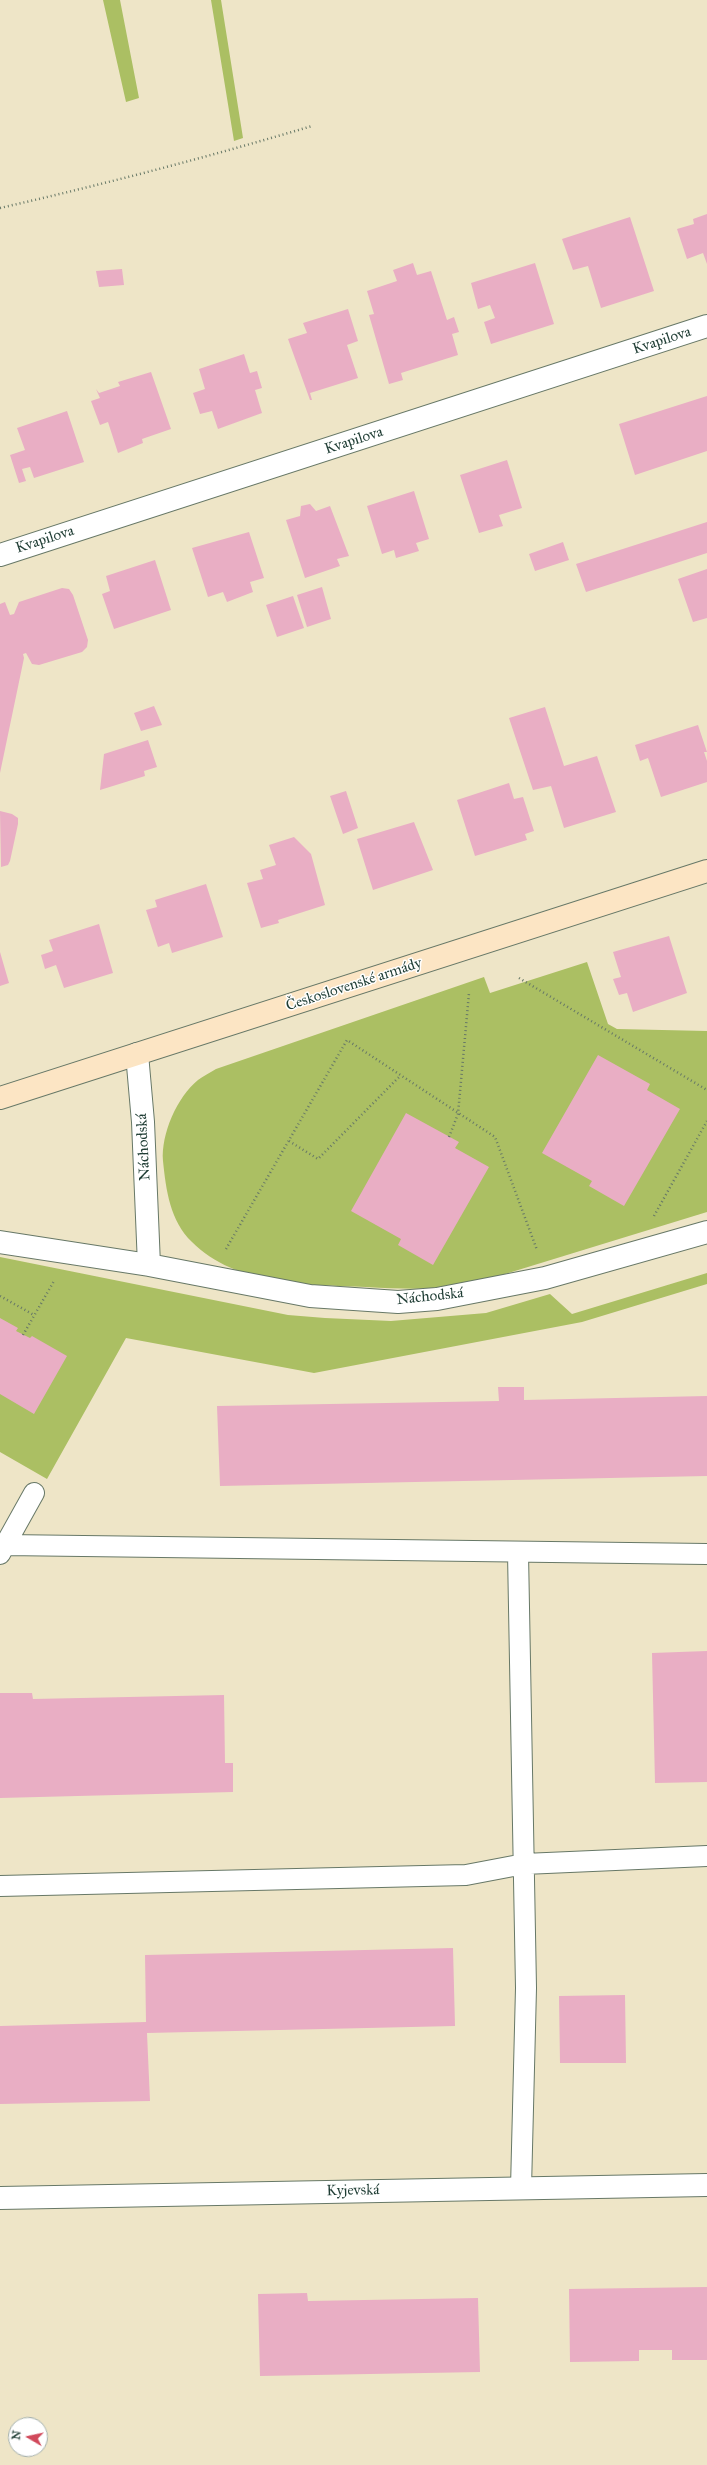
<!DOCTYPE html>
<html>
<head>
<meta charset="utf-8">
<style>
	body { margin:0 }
	#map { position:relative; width:707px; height:2465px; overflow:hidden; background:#eee5c7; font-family:"IM FELL Great Primer",serif }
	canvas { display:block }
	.north { position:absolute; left:8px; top:2417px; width:40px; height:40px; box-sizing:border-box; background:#fff; border:1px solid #a5b1ae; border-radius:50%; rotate:279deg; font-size:11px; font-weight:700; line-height:16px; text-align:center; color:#1f3d34 }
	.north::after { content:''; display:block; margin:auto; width:14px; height:18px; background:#d1495b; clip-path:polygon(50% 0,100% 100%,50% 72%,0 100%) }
</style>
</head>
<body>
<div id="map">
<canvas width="707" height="2465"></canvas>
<div class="north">N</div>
</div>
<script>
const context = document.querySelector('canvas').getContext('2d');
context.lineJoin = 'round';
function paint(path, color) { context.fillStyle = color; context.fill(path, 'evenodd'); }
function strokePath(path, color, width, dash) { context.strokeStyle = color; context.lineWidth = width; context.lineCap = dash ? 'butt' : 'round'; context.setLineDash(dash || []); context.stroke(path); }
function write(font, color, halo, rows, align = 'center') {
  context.font = font + ' "IM FELL Great Primer",serif'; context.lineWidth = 3; context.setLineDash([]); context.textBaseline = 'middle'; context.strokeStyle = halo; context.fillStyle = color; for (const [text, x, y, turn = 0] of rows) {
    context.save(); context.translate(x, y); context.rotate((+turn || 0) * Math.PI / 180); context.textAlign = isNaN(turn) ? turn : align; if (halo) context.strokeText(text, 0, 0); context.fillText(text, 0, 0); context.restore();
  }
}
paint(new Path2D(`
	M 103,0 L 120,0 L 139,98 L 126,102 Z
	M 211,0 L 221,0 L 243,138 L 234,141 Z
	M 587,962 L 608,1024 L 617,1029 L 707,1031 L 707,1212 L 466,1286 C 432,1290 400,1289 366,1287 C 308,1285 236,1286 192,1242 C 170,1221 166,1190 163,1161 C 161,1134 177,1097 198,1080 C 203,1076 210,1073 216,1069 L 484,977 L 490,993 Z
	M 0,1257 L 288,1315 L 325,1318 L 391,1321 L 486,1313 L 550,1294 L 572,1314 L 707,1273 L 707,1284 L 582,1322 L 314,1373 L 126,1338 L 47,1479 L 0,1452 Z`), '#abbf63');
paint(new Path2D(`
	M 707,214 L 707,264 L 703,253 L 687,259 L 677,229 L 694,224 L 693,219 Z
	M 630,217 L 654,291 L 601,308 L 588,266 L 573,270 L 562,239 Z
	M 413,263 L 417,275 L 431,271 L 447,320 L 454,317 L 459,332 L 452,334 L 458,355 L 401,373 L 403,380 L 389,384 L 369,315 L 374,314 L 367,291 L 397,281 L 393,270 Z
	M 535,263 L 554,324 L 491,344 L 484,322 L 495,318 L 490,305 L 478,309 L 471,283 Z
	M 122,269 L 124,285 L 99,287 L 96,271 Z
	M 348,309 L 358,341 L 347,345 L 358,378 L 310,393 L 312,400 L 310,400 L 288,339 L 307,333 L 303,323 Z
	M 244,354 L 250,373 L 257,371 L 262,388 L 255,390 L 262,413 L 218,429 L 212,411 L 200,414 L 193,393 L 205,389 L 199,369 Z
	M 151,372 L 171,429 L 142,439 L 143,443 L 118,453 L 108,422 L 100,425 L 91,401 L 100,398 L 96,389 L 99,393 L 120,386 L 118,382 Z
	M 707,396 L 707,451 L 635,475 L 619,424 Z
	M 67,411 L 84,462 L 34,478 L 30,467 L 22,469 L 26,481 L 19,483 L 10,455 L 25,450 L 17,428 Z
	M 507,460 L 522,508 L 499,515 L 503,526 L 479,533 L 460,475 Z
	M 414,491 L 429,539 L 416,543 L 419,551 L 396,558 L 394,550 L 382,554 L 367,506 Z
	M 310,504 L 316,511 L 330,506 L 349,556 L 337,559 L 340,566 L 305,578 L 286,520 L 300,516 L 301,506 Z
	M 707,522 L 707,553 L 586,592 L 576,564 Z
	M 249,532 L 264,578 L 250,582 L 253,592 L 227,602 L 223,592 L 208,597 L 192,548 Z
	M 563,542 L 569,560 L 535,571 L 529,554 Z
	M 155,560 L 171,610 L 114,629 L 102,594 L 110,591 L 106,576 Z
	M 707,569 L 707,618 L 693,622 L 678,579 Z
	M 322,587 L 331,619 L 307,627 L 297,595 Z
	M 62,588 L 69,589 L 73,595 L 88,640 L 87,647 L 82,652 L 39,665 L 32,664 L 26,653 L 23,654 L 24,658 L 0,773 L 0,604 L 5,602 L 10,615 L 14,614 L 19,602 Z
	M 293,596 L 304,628 L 277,637 L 266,605 Z
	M 154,706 L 162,725 L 141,731 L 134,713 Z
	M 545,707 L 564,766 L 597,756 L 616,812 L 564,828 L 551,786 L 533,790 L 509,718 Z
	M 698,725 L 707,752 L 704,752 L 707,761 L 707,782 L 661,797 L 648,758 L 640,761 L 635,745 Z
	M 148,740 L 157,767 L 144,771 L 145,776 L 100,790 L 104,754 Z
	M 509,783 L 514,799 L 523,797 L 534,831 L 525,834 L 527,840 L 475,856 L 457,800 Z
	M 346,791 L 358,828 L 343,834 L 330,796 Z
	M 0,811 L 12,814 L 18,818 L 18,824 L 10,861 L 8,865 L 1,867 Z
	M 414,822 L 433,870 L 373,890 L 357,839 Z
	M 294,837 L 311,854 L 325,905 L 278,920 L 279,923 L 261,928 L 247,883 L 263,879 L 260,870 L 276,865 L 269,845 Z
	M 206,884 L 223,937 L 172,953 L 169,943 L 158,947 L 146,910 L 157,907 L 155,900 Z
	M 99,924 L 113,973 L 64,988 L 56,965 L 45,969 L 41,955 L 53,951 L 49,940 Z
	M 669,936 L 687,993 L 633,1012 L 627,993 L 619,995 L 613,979 L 621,977 L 613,952 Z
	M 0,952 L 9,983 L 0,986 Z
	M 598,1055 L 650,1084 L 647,1090 L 680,1109 L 624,1206 L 589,1186 L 592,1181 L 542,1153 Z
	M 406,1113 L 459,1142 L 455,1148 L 489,1167 L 433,1265 L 398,1245 L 401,1239 L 351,1211 Z
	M 0,1318 L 18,1328 L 16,1331 L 30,1338 L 32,1336 L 67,1356 L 34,1414 L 0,1394 Z
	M 498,1387 L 524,1387 L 524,1400 L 707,1396 L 707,1476 L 220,1486 L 217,1406 L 499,1401 Z
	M 707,1651 L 707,1782 L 655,1783 L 652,1653 Z
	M 0,1693 L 32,1693 L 33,1699 L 224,1695 L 225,1763 L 233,1763 L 233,1792 L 0,1798 Z
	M 453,1948 L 455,2026 L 147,2033 L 150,2101 L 0,2104 L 0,2026 L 146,2022 L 145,1955 Z
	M 625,1995 L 626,2063 L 560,2063 L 559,1996 Z
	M 707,2287 L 707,2360 L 672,2360 L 672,2350 L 639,2350 L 639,2361 L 570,2362 L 569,2289 Z
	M 307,2293 L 308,2301 L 478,2298 L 480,2372 L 260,2376 L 258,2294 Z`), '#e9aec4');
const service = new Path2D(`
	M 5,1545 L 707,1554
	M 518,1553 L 526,1988 L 521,2188
	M 0,1554 L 34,1493
	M 0,1886 L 466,1875 L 524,1864 L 707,1856`);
const minor = new Path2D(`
	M 0,555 L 707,326
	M 137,1054 L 143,1122 L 149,1265
	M 0,1242 L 149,1265 L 310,1296 L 398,1302 L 437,1299 L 545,1278 L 707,1232
	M 0,2198 L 707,2185`);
const secondary = new Path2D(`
	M 0,1098 L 707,871`);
strokePath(service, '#677867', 22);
strokePath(minor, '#677867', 24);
strokePath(secondary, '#677867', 24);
strokePath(new Path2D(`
	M 0,208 C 105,184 208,157 312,126
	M 519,978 L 707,1090
	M 449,1137 L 458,1114 L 469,993
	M 289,1141 L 318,1159 L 400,1076
	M 654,1216 L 707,1121
	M 226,1249 L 347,1040 L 495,1137 L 537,1250
	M 0,1296 L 34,1315
	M 23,1335 L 54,1281`), '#677867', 2.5, [1, 3]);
strokePath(service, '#fff', 20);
strokePath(minor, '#fff', 22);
strokePath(secondary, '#fce5c4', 22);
write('15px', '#1f3d34', '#fff', [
	["Kvapilova",662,341,-18],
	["Kvapilova",354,441,-18],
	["Kvapilova",45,540,-18],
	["Československé armády",354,985,-18],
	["Náchodská",144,1147,-93],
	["Náchodská",430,1297,-6],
	["Kyjevská",353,2191,-1]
]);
</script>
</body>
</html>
